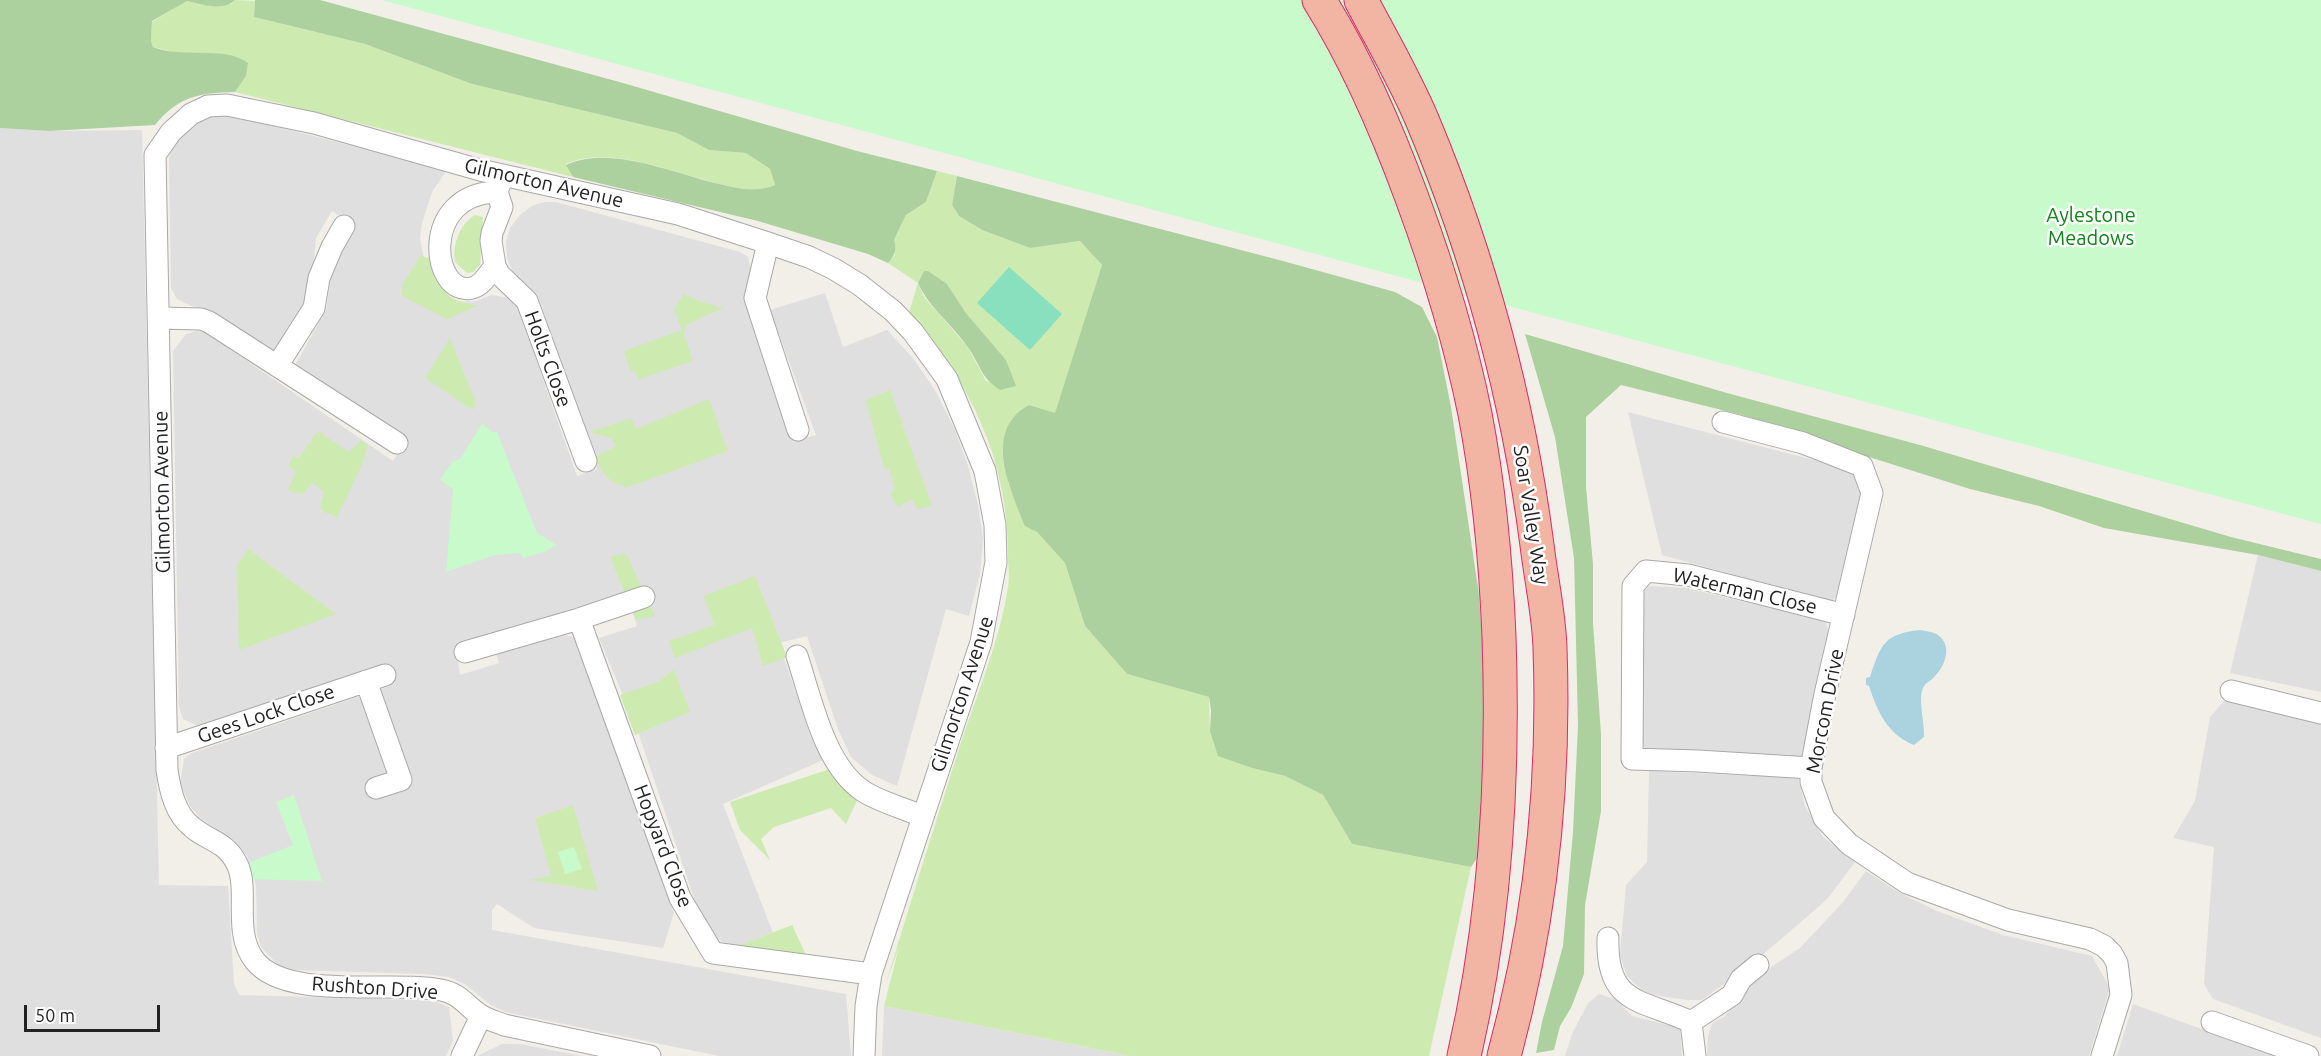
<!DOCTYPE html>
<html>
<head>
<meta charset="utf-8">
<style>
	body { margin:0 }
	#map { position:relative; width:2321px; height:1056px; overflow:hidden; background:#f2efe9; font-family:Ubuntu,sans-serif }
	canvas { display:block }
	.scale { position:absolute; left:24px; top:1005px; width:136px; height:27px; box-sizing:border-box; border:3px solid #222; border-top:0; padding-left:8px; font-size:18px; line-height:21px; white-space:nowrap; color:#222; -webkit-text-stroke:4px #fff; paint-order:stroke }
</style>
</head>
<body>
<div id="map">
<canvas width="2321" height="1056"></canvas>
<div class="scale">50 m</div>
</div>
<script>
const context = document.querySelector('canvas').getContext('2d');
context.lineJoin = 'round';
function paint(path, color) { context.fillStyle = color; context.fill(path, 'evenodd'); }
function strokePath(path, color, width, dash) { context.strokeStyle = color; context.lineWidth = width; context.lineCap = dash ? 'butt' : 'round'; context.setLineDash(dash || []); context.stroke(path); }
function write(font, color, halo, rows, align = 'center') {
  context.font = font + ' Ubuntu,sans-serif'; context.lineWidth = 5; context.setLineDash([]); context.textBaseline = 'middle'; context.strokeStyle = halo; context.fillStyle = color; for (const [text, x, y, turn = 0] of rows) {
    context.save(); context.translate(x, y); context.rotate((+turn || 0) * Math.PI / 180); context.textAlign = isNaN(turn) ? turn : align; if (halo) context.strokeText(text, 0, 0); context.fillText(text, 0, 0); context.restore();
  }
}
paint(new Path2D(`
	M 220,115 L 242,118 L 447,170 L 432,192 L 422,223 L 420,239 L 424,259 L 448,302 L 476,301 L 492,295 L 509,298 L 518,308 L 577,476 L 597,469 L 541,304 L 514,275 L 507,258 L 506,242 L 510,228 L 520,215 L 532,206 L 544,202 L 556,202 L 740,252 L 748,257 L 751,271 L 746,296 L 797,441 L 816,435 L 770,310 L 825,293 L 843,347 L 887,330 L 912,357 L 935,390 L 955,430 L 968,466 L 978,505 L 983,539 L 980,574 L 969,616 L 946,609 L 897,786 L 872,775 L 851,757 L 838,729 L 807,636 L 779,643 L 811,737 L 823,760 L 723,804 L 773,933 L 734,948 L 714,937 L 702,922 L 637,729 L 599,638 L 637,626 L 626,591 L 456,648 L 460,675 L 499,663 L 496,653 L 564,635 L 573,637 L 580,643 L 674,913 L 663,948 L 534,928 L 497,904 L 492,910 L 492,930 L 846,994 L 851,1056 L 719,1056 L 505,1012 L 491,1005 L 463,983 L 449,977 L 425,974 L 293,970 L 278,965 L 261,947 L 257,933 L 256,885 L 247,856 L 234,840 L 201,819 L 190,806 L 180,783 L 184,759 L 192,753 L 390,686 L 383,666 L 212,726 L 196,725 L 183,719 L 179,706 L 173,351 L 186,334 L 196,331 L 205,332 L 393,461 L 406,439 L 294,367 L 326,310 L 334,259 L 355,225 L 332,211 L 316,238 L 310,300 L 275,353 L 212,312 L 189,305 L 177,299 L 171,288 L 169,158 L 177,137 L 202,119 Z
	M 0,128 L 49,131 L 142,130 L 159,885 L 228,886 L 234,984 L 239,995 L 417,1000 L 437,1002 L 449,1007 L 453,1041 L 446,1056 L 0,1056 Z
	M 1628,412 L 1856,471 L 1865,494 L 1841,594 L 1831,601 L 1662,555 Z
	M 2258,555 L 2321,571 L 2321,692 L 2230,673 Z
	M 1649,586 L 1686,588 L 1825,621 L 1831,637 L 1802,757 L 1647,749 L 1639,742 L 1639,595 Z
	M 2225,700 L 2321,723 L 2321,1038 L 2213,999 L 2204,984 L 2214,847 L 2173,838 L 2195,801 L 2210,717 Z
	M 1649,771 L 1798,778 L 1805,806 L 1823,837 L 1855,862 L 1828,898 L 1816,909 L 1760,957 L 1702,1000 L 1688,1000 L 1646,994 L 1627,976 L 1620,955 L 1626,885 L 1647,862 Z
	M 1866,871 L 1900,893 L 1937,911 L 2003,935 L 2092,956 L 2110,988 L 2089,1056 L 1707,1056 L 1708,1036 L 1712,1023 L 1724,1017 L 1759,975 L 1800,948 L 1843,902 Z
	M 1599,994 L 1615,999 L 1632,1016 L 1680,1028 L 1682,1056 L 1565,1056 L 1572,1034 L 1588,1003 Z
	M 2133,1004 L 2275,1056 L 2117,1056 Z
	M 884,1006 L 1130,1056 L 882,1056 Z
	M 502,1044 L 520,1044 L 582,1056 L 477,1056 Z`), '#e0dfdf');
paint(new Path2D(`
	M 187,0 L 205,5 L 231,4 L 235,0 L 255,1 L 254,17 L 365,44 L 472,84 L 677,133 L 709,150 L 746,153 L 770,169 L 775,185 C 754,194 733,187 712,182 C 670,171 607,145 566,164 L 573,177 L 235,92 L 246,76 L 215,53 L 181,54 L 153,47 L 151,41 L 152,22 Z
	M 937,171 L 957,176 L 952,205 L 959,216 L 982,230 L 1030,248 L 1080,241 L 1102,265 L 1055,414 L 1029,405 L 1008,483 L 1025,525 L 1037,532 L 1065,563 L 1085,626 L 1127,674 L 1209,697 L 1210,731 L 1252,768 L 1285,776 L 1323,795 L 1352,844 L 1471,867 L 1429,1056 L 1130,1056 L 884,1006 L 899,947 L 885,986 C 909,908 933,830 958,752 C 975,699 1000,641 1008,587 C 1010,576 1008,565 1008,555 C 1008,459 971,384 909,313 L 918,283 L 888,263 L 895,255 L 894,240 L 906,215 L 926,202 ZM 924,271 L 947,284 L 966,313 L 1006,360 L 1015,386 L 986,381 L 967,346 L 924,297 L 918,283 Z
	M 475,215 L 483,217 L 480,265 L 473,272 L 467,273 L 455,262 C 452,244 460,224 475,215 Z
	M 421,255 L 432,260 C 445,292 441,299 478,306 L 447,319 L 402,296 L 402,285 Z
	M 684,294 L 699,301 L 723,308 L 686,325 L 684,334 L 693,361 L 638,380 L 635,371 L 630,371 L 624,351 L 682,330 L 674,309 Z
	M 450,338 L 476,403 L 473,410 L 425,378 Z
	M 890,390 L 932,505 L 918,510 L 912,499 L 898,507 L 890,494 L 895,490 L 889,468 L 884,468 L 866,400 Z
	M 709,399 L 728,451 L 625,488 L 622,485 C 608,483 601,470 595,457 L 616,446 L 611,438 L 589,432 L 631,418 L 636,429 Z
	M 318,431 L 349,452 L 361,440 L 368,446 L 362,465 L 337,517 L 324,512 L 320,508 L 324,491 L 312,483 L 302,495 L 288,490 L 296,471 L 288,466 L 293,456 L 299,458 Z
	M 248,549 L 336,614 L 239,650 L 237,566 Z
	M 626,553 L 655,616 L 636,620 L 610,557 Z
	M 755,576 L 787,657 L 763,666 L 752,628 L 675,658 L 669,641 L 714,625 L 704,596 Z
	M 674,670 L 690,712 L 635,735 L 620,695 L 658,682 Z
	M 839,766 L 862,790 L 846,824 L 831,808 L 774,827 L 761,839 L 770,860 L 740,830 L 730,802 Z
	M 573,805 L 598,891 L 529,880 L 551,876 L 535,818 Z
	M 792,925 L 809,961 L 726,951 Z`), '#cdebb0');
paint(new Path2D(`
	M 0,0 L 235,0 C 223,12 201,4 187,1 L 152,21 L 151,41 L 153,47 C 184,59 224,45 248,63 L 246,76 L 235,92 C 199,93 179,96 155,125 L 49,131 L 0,128 Z
	M 255,0 L 320,0 L 623,83 L 857,151 L 937,171 L 926,202 L 906,215 L 894,240 C 897,250 895,255 888,263 L 868,254 L 758,221 L 573,177 L 566,165 C 607,145 669,171 711,182 C 733,187 754,194 775,185 L 770,169 L 746,153 L 709,150 L 677,133 L 472,84 L 365,44 L 254,17 Z
	M 957,176 L 1283,261 L 1395,292 L 1422,307 L 1437,337 L 1451,407 L 1479,594 L 1486,697 L 1480,854 L 1471,867 L 1352,844 L 1323,795 L 1285,776 L 1252,768 L 1218,756 L 1210,731 L 1211,710 L 1209,697 L 1127,674 L 1085,626 L 1065,563 L 1037,532 L 1025,526 C 1010,488 982,431 1029,405 L 1055,413 L 1102,265 L 1080,241 L 1030,248 L 982,230 L 959,216 L 952,205 Z
	M 924,271 L 928,271 L 947,284 L 966,313 L 1006,360 L 1016,386 L 1000,390 C 979,376 981,365 967,346 C 952,324 929,308 918,283 Z
	M 1525,334 L 1727,393 L 1920,445 L 2231,537 L 2321,559 L 2321,571 L 2258,555 L 2104,528 L 2039,506 L 1970,489 L 1866,456 L 1742,415 L 1621,385 L 1586,417 L 1586,487 L 1593,564 L 1593,623 L 1601,734 L 1601,811 L 1585,905 L 1584,974 L 1571,1008 L 1560,1026 L 1554,1050 L 1536,1053 L 1542,1022 L 1563,946 L 1573,832 L 1578,725 L 1574,558 L 1555,437 Z`), '#add19e');
paint(new Path2D(`
	M 382,0 L 2321,0 L 2321,524 L 1419,282 Z
	M 482,424 L 493,432 L 497,432 L 537,533 L 557,545 L 544,552 L 523,558 L 520,553 L 495,555 L 446,572 L 453,489 L 440,480 L 452,462 L 460,459 Z
	M 294,795 L 322,881 L 246,879 L 243,865 L 293,845 L 276,802 Z
	M 574,847 L 582,869 L 565,874 L 558,852 Z`), '#c8facc');
paint(new Path2D(`
	M 1009,267 L 1062,314 L 1030,350 L 977,303 Z`), '#88e0be');
paint(new Path2D(`
	M 1920,630 C 1925,631 1934,632 1938,635 C 1953,646 1945,666 1935,676 C 1932,680 1927,682 1924,686 C 1917,697 1925,723 1924,737 L 1914,745 C 1888,735 1877,711 1869,686 L 1866,685 L 1866,678 L 1870,677 C 1881,644 1884,634 1920,630 Z`), '#aad3df');
const minor = new Path2D(`
	M 503,175 L 497,192 L 502,207 L 492,233 L 491,241 L 495,266 L 499,274 L 527,301 L 586,461
	M 768,243 L 755,298 L 798,430
	M 495,266 C 489,273 482,286 472,288 C 432,298 418,194 497,192
	M 159,318 L 201,319 L 209,322 L 397,443
	M 277,366 L 314,308 L 319,278 L 332,247 L 344,226
	M 1723,422 L 1803,443 L 1862,466 L 1872,493 L 1825,694 L 1811,768 L 1811,782 L 1824,818 L 1849,844 L 1907,883 L 2008,920 L 2090,939 L 2104,946 L 2112,954 L 2117,963 L 2121,995 L 2102,1056
	M 579,619 L 680,898 L 713,953 L 871,974
	M 465,652 L 579,619 L 644,597
	M 797,656 C 811,698 824,765 863,791 C 880,802 903,808 922,816
	M 366,681 L 401,780 L 376,788
	M 2231,691 L 2321,713
	M 166,748 L 385,675
	M 1811,768 L 1698,761 L 1632,759 L 1633,586 L 1646,571 L 1688,575 L 1844,615
	M 1608,938 C 1606,1005 1641,999 1691,1022
	M 2212,1022 L 2308,1056
	M 462,1056 L 481,1016
	M 650,1056 L 504,1025 C 497,1022 489,1020 482,1016 C 466,1007 462,994 441,990 C 393,980 287,1001 255,961 C 232,932 250,890 237,864 C 226,841 208,841 192,827 C 175,814 170,790 167,770 L 155,155 L 171,132 L 191,114 L 208,106 L 227,105 L 314,123 L 480,170 L 678,214 L 768,243 L 809,257 L 834,269 L 860,285 L 893,311 L 913,332 L 947,379 L 985,471 L 995,525 L 996,562 L 981,642 L 871,974 L 866,1006 L 864,1056
	M 1695,1056 L 1691,1022 L 1732,995 L 1741,979 L 1758,965`);
const trunk = new Path2D(`
	M 1319,0 C 1358,62 1387,130 1412,198 C 1438,268 1460,340 1475,414 C 1489,487 1496,562 1499,637 C 1504,778 1496,918 1464,1056
	M 1361,0 C 1382,40 1406,81 1423,122 C 1480,258 1518,399 1537,545 C 1541,579 1549,614 1550,648 C 1555,785 1540,924 1504,1056`);
strokePath(minor, '#a9a9a9', 23);
strokePath(trunk, '#dc2a67', 35);
strokePath(minor, '#fff', 21);
strokePath(trunk, '#f2b4a3', 33);
write('20px', '#222', '#fff', [
	["Gilmorton Avenue",544,183,13],
	["Holts Close",548,359,70],
	["Gilmorton Avenue",162,492,-91],
	["Soar Valley Way",1531,515,81],
	["Waterman Close",1745,591,13],
	["Gilmorton Avenue",962,694,-72],
	["Morcom Drive",1825,711,-79],
	["Gees Lock Close",266,714,-19],
	["Hopyard Close",663,846,69],
	["Rushton Drive",375,988,4]
]);
write('20px', '#0c8416', '#fff', [
	["Aylestone",2091,215],
	["Meadows",2091,238]
]);
</script>
</body>
</html>
